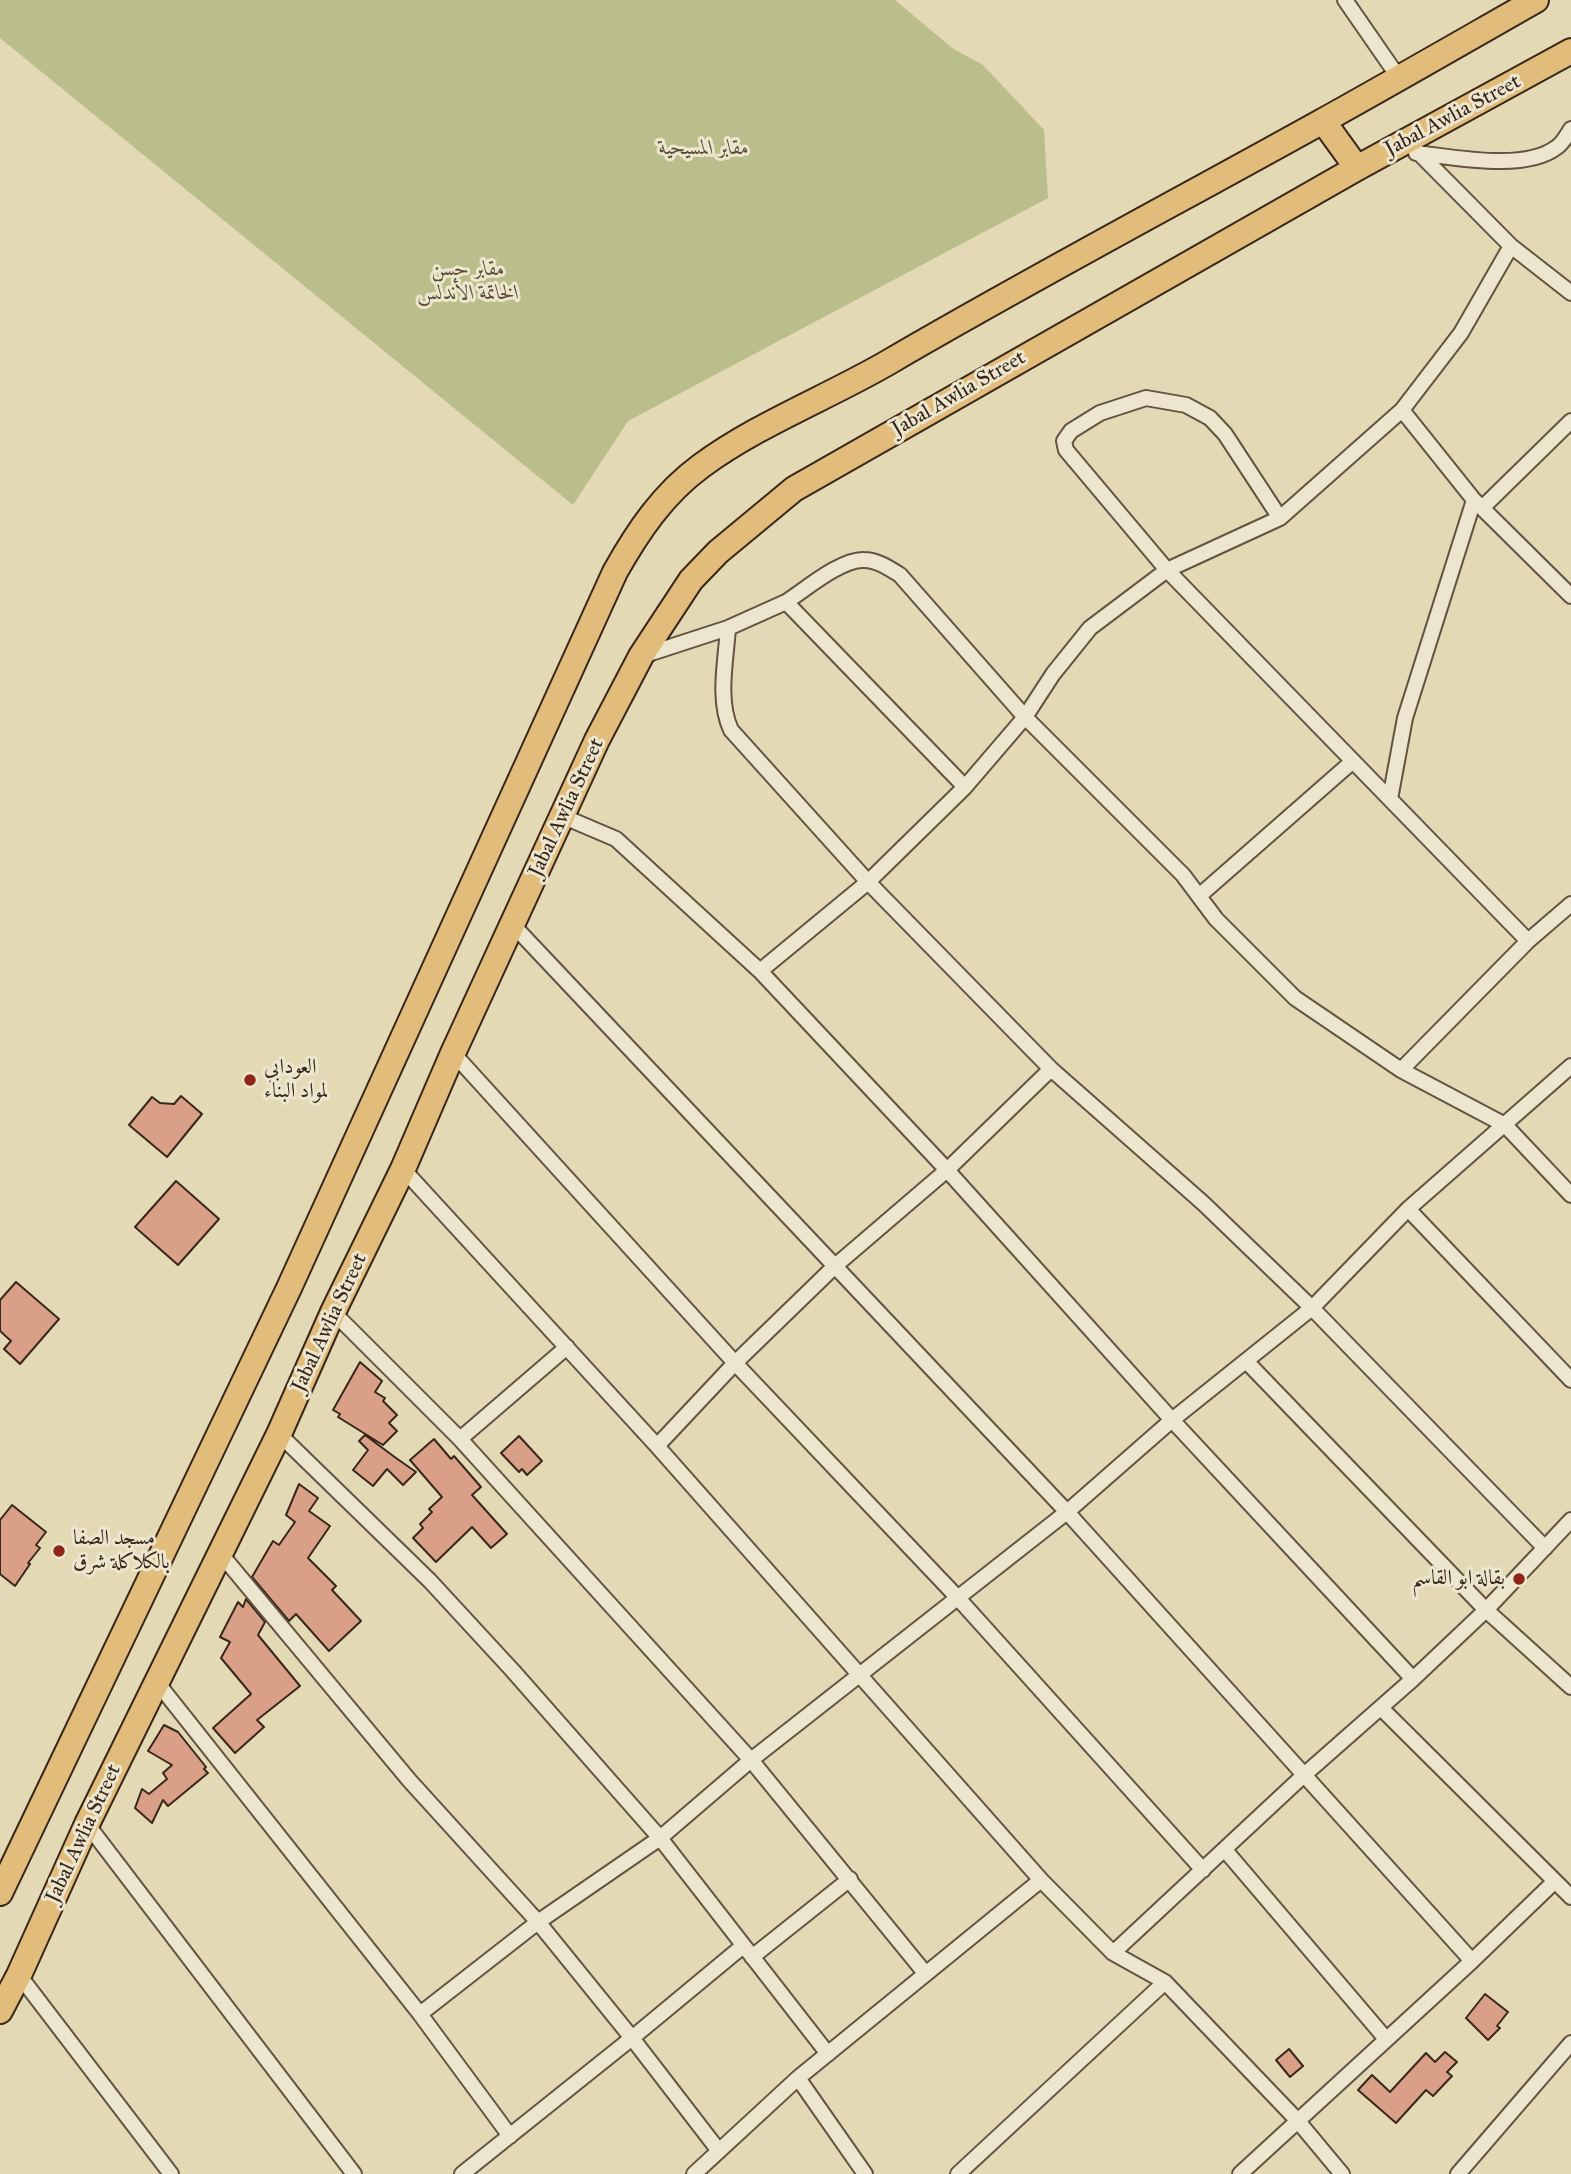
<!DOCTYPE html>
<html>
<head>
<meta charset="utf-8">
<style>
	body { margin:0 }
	canvas { display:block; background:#e4d9b5 }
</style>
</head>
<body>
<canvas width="1571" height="2174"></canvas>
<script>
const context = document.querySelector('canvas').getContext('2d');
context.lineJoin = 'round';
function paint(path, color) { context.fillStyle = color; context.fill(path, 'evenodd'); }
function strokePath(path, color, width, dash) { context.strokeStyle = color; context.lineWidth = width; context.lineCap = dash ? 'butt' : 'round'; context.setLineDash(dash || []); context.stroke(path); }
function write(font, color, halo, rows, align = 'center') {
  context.font = font + ' "IM FELL Great Primer",Amiri,serif'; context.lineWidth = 6; context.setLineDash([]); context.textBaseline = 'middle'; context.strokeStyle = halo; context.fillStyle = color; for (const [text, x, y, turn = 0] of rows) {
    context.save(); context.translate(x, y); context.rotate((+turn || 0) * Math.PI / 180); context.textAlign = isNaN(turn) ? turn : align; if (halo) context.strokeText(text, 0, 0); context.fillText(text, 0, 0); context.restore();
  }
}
paint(new Path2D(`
	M 0,0 L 895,0 L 952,48 L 983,65 L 1044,130 L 1048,198 L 628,421 L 573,505 L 0,38 Z`), '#b9be8a');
const building = new Path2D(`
	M 181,1096 L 202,1114 L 167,1157 L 129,1125 L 152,1097 L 160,1103 L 174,1104 Z
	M 176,1181 L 219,1219 L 178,1265 L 135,1227 Z
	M 16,1282 L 59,1319 L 20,1364 L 4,1349 L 11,1341 L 0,1331 L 0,1300 Z
	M 360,1362 L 382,1381 L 375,1392 L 385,1398 L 383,1401 L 397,1415 L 389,1423 L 397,1431 L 383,1445 L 338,1417 L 340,1414 L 333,1410 Z
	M 365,1435 L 396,1458 L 416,1472 L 403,1485 L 387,1469 L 373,1486 L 353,1470 L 368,1450 L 359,1441 Z
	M 519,1436 L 542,1461 L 527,1475 L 522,1469 L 519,1472 L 501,1453 Z
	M 434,1439 L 451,1459 L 454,1456 L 481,1487 L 472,1495 L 507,1534 L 491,1548 L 472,1527 L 436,1562 L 413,1538 L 423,1528 L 420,1524 L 432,1512 L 429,1509 L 442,1497 L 410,1460 Z
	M 299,1484 L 318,1498 L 309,1511 L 330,1526 L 308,1558 L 336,1586 L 332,1590 L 361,1621 L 329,1651 L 296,1614 L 289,1621 L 252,1577 L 273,1541 L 279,1545 L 295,1522 L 286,1515 Z
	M 12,1505 L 46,1532 L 36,1545 L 40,1548 L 28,1563 L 30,1564 L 15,1586 L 0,1574 L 0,1520 Z
	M 246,1599 L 265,1622 L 258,1635 L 300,1686 L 257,1720 L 264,1727 L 235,1753 L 213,1728 L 251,1694 L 221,1658 L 230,1642 L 220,1637 L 238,1602 L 243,1607 Z
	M 164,1725 L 178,1732 L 206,1767 L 204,1769 L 208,1773 L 168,1806 L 163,1800 L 152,1823 L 135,1808 L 142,1789 L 149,1794 L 167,1779 L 163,1773 L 172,1765 L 148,1751 Z
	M 1485,1994 L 1508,2012 L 1497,2026 L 1500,2028 L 1488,2040 L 1466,2018 Z
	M 1289,2049 L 1303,2066 L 1290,2077 L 1276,2060 Z
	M 1445,2052 L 1457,2062 L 1447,2072 L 1452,2076 L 1433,2096 L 1426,2090 L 1396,2123 L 1358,2090 L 1372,2075 L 1390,2092 L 1426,2053 L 1435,2062 Z`);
paint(building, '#daa087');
strokePath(building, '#38271a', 2);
const minor = new Path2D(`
	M 1345,0 L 1399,78
	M 1406,140 L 1511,246 L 1571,293
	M 1416,153 C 1454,157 1525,172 1557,147 C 1563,143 1567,135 1571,129
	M 1402,410 L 1474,500 L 1571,596
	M 1482,508 L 1571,421
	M 1280,518 L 1225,434 L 1210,418 L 1186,405 L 1146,398 L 1100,413 L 1071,431 L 1064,441 L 1066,450 L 1167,570 L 1528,941
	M 786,602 C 806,589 841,559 864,560 C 877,560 889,568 900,575 L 1025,717 L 1183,875 L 1216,919 L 1295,998 L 1401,1070 L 1505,1125 L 1571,1195
	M 728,628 C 726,660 717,700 731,730 L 868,882 L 1051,1069 L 1203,1203 L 1312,1308 L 1545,1548
	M 642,656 L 728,628 L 786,602 L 965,787
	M 1390,799 L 1405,718 L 1474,500
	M 562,816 L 616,839 L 760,971 L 947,1170 L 1172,1420 L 1413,1679
	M 1199,896 L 1353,761
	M 513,925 L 1067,1512 L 1472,1961
	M 760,971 L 868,882 L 965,787 L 1025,717 L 1053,674 L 1090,628 L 1167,570 L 1280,518 L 1402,410 L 1461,333 L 1511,246
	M 453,1053 L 735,1363 L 957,1597 L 1203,1870
	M 1401,1070 L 1528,941 L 1571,904
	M 403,1169 L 657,1446 L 1041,1880 L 1113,1953 L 1165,1982 L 1297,2120 L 1342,2174
	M 1408,1209 L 1571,1380
	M 333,1312 L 460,1439 L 751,1760 L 925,1973
	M 1246,1361 L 1486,1610 L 1571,1687
	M 279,1434 L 430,1581 L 513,1671 L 660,1838 L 828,2054
	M 460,1439 L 567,1347
	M 657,1446 L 735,1363 L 835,1266 L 947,1170 L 1051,1069
	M 220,1553 L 409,1780 L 538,1922 L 632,2038 L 719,2151
	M 156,1681 L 420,2014 L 510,2136
	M 1381,1708 L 1571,1897
	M 87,1824 L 354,2174
	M 1225,1850 L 1386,2039
	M 1113,1953 L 1304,1775 L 1413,1679 L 1486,1610 L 1571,1520
	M 752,1957 L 850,1879
	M 19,1975 L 171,2174
	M 420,2014 L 538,1922 L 660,1838 L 751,1760 L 1067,1512 L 1172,1420 L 1312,1308 L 1408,1209 L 1571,1066
	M 798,2078 L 865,2174
	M 462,2174 L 632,2038 L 743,1946
	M 694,2174 L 798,2078 L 1041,1880
	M 958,2174 L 1165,1982
	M 1240,2174 L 1472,1961 L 1554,1882
	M 1458,2174 L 1571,2043`);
const trunk = new Path2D(`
	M 1323,121 L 1357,168
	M 0,1893 L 289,1288 L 615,572 C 638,531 663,494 701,466 C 758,424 827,398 889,362 C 1031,279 1177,202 1321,122 C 1393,82 1464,41 1536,0
	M 0,2011 L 19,1975 L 87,1824 L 279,1434 L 333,1312 L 403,1169 L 453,1053 L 597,740 L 641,656 L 691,580 L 718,552 L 794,489 L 1357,168 L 1571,51`);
strokePath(minor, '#635441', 18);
strokePath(trunk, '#38271a', 28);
strokePath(minor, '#ede6cf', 14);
strokePath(trunk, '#e2bc7a', 24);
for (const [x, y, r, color] of [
	[250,1080,7,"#8f2418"],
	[59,1551,7,"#8f2418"],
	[1519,1579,7,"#8f2418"]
]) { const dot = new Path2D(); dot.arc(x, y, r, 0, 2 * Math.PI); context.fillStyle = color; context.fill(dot); strokePath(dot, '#ede6cf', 2.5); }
write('21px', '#38271a', '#ede6cf', [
	["Jabal Awlia Street",1453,116,-28],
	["Jabal Awlia Street",959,394,-30],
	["Jabal Awlia Street",567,808,-65],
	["Jabal Awlia Street",330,1323,-65],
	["Jabal Awlia Street",84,1834,-65]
]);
write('italic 21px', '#584d36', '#ede6cf', [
	["مقابر المسيحية",704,149],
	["مقابر حسن",468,270],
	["الخاتمة الأندلس",468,294]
]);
write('21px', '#38271a', '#ede6cf', [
	["العودابي",264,1068],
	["لمواد البناء",264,1092],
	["مسجد الصفا",73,1539],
	["بالكلاكلة شرق",73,1563],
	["بقالة ابو القاسم",1505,1579,"right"]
], 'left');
</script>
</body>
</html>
